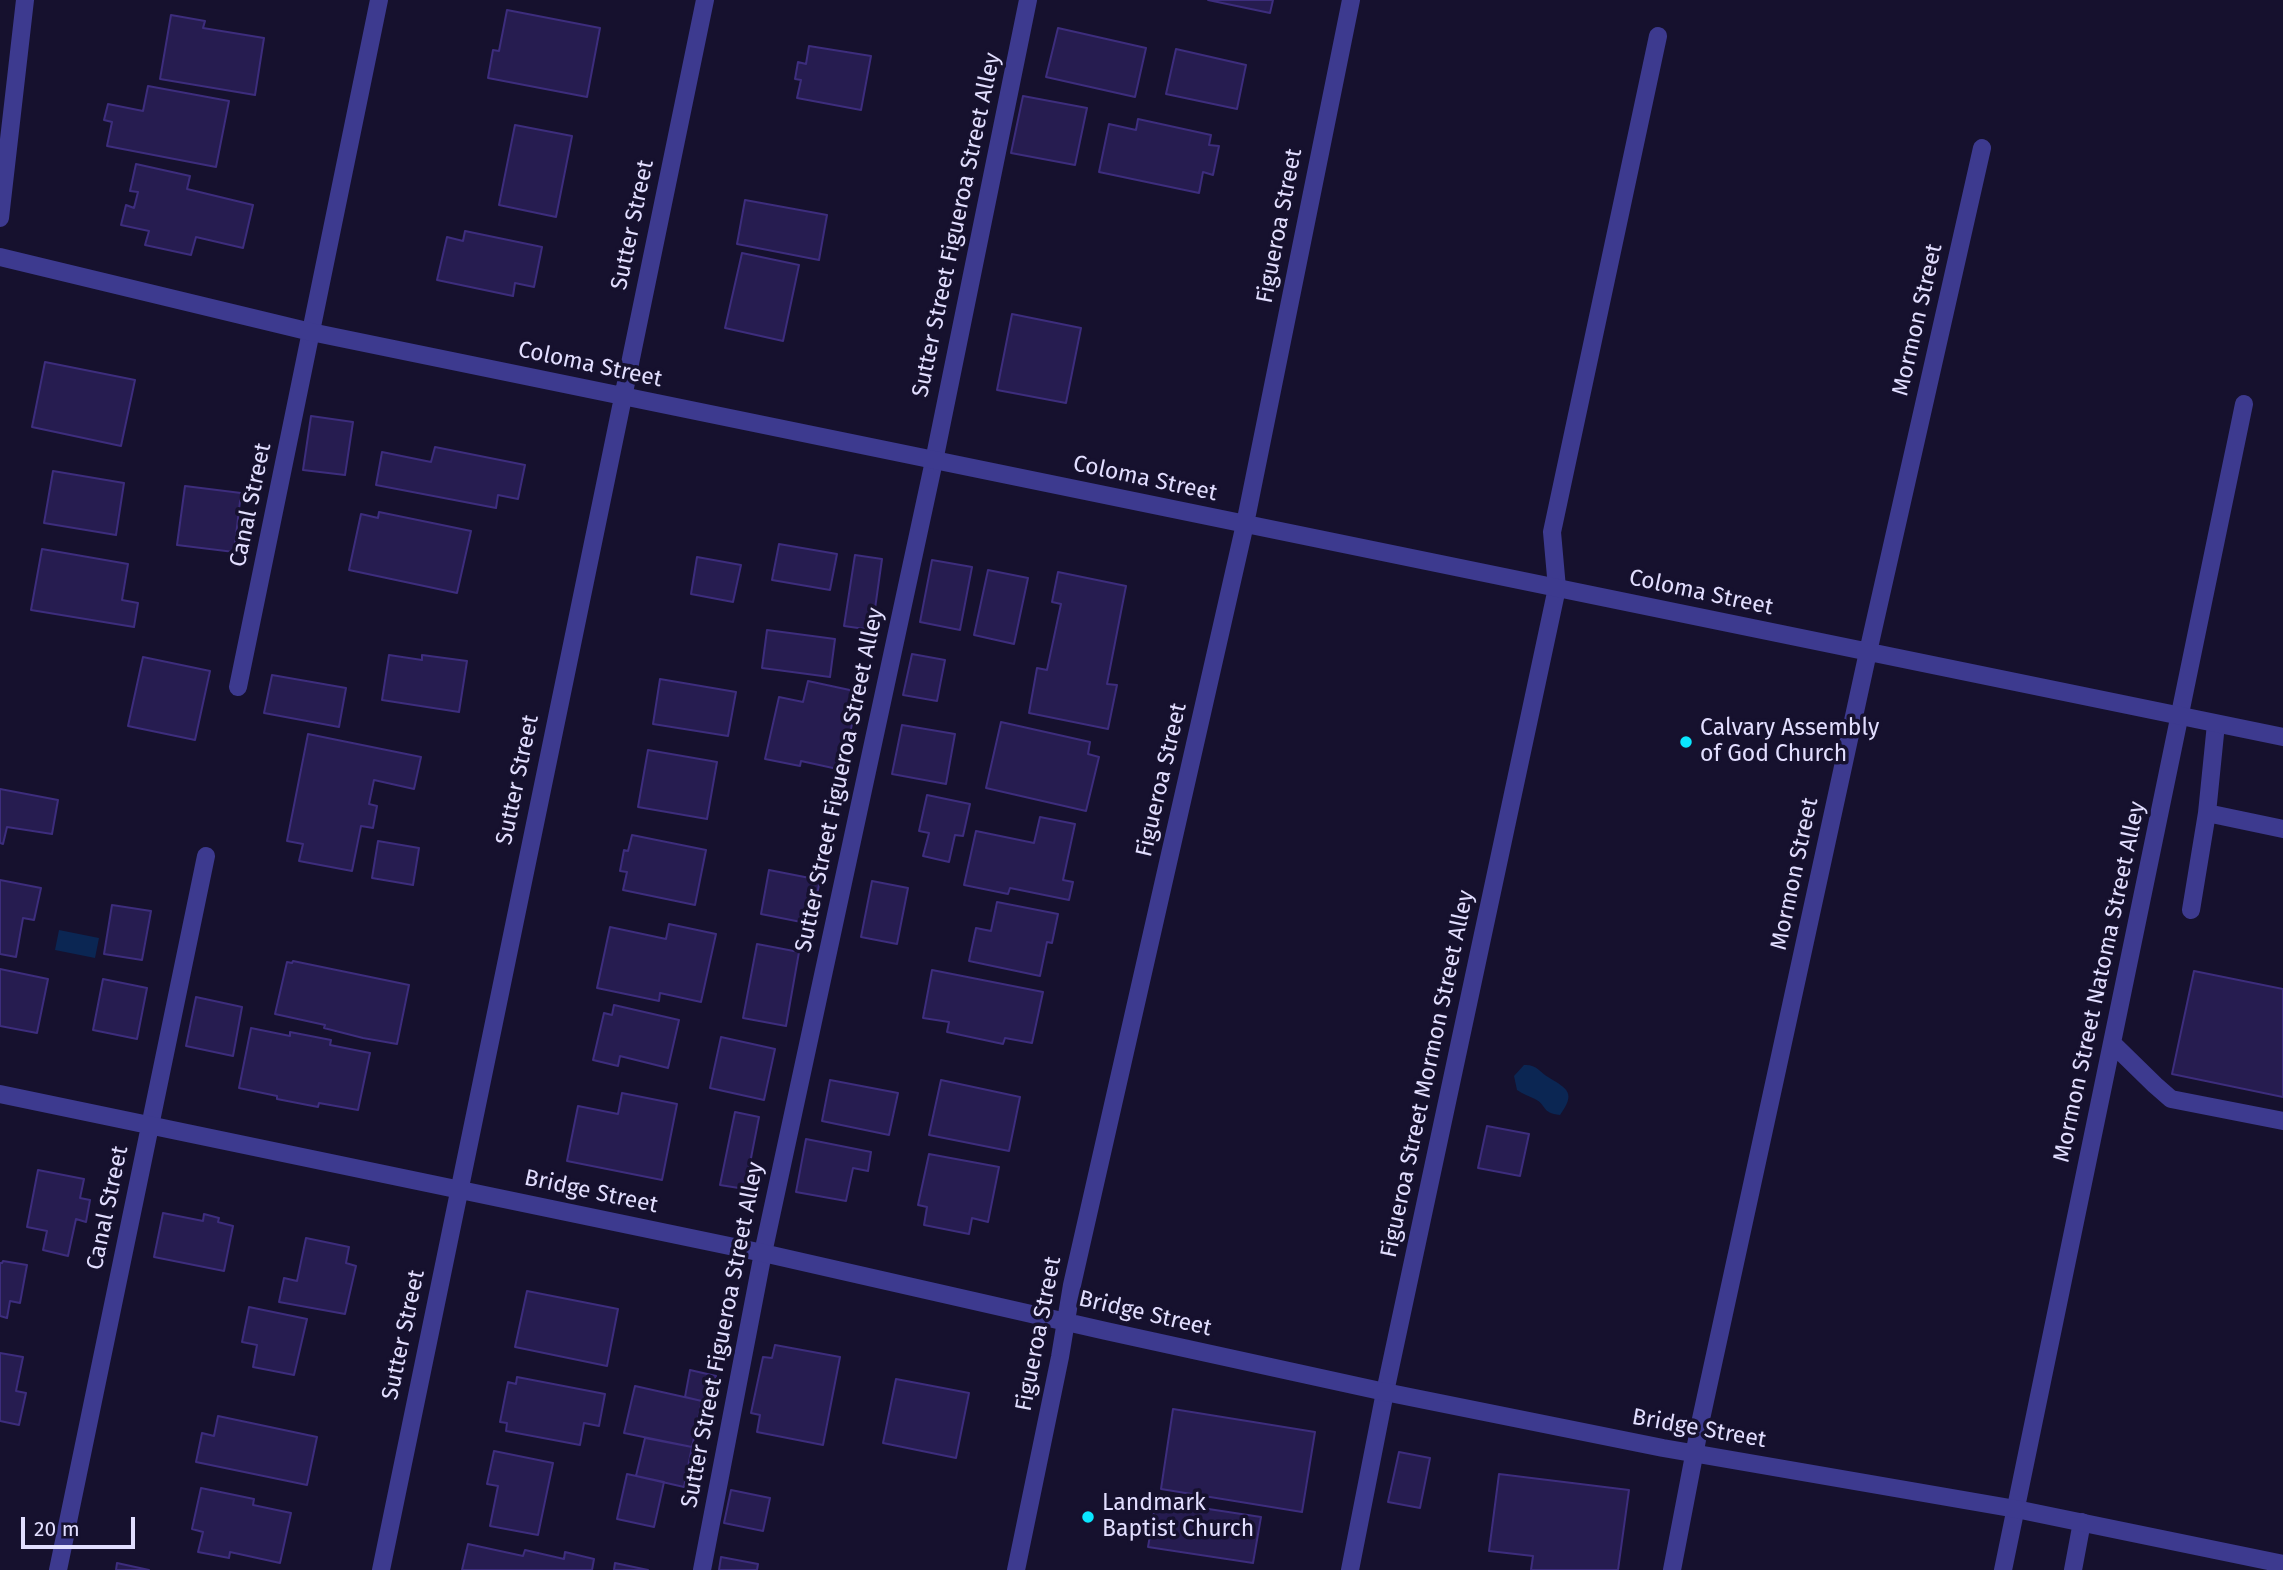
<!DOCTYPE html>
<html>
<head>
<meta charset="utf-8">
<style>
	body { margin:0 }
	#map { position:relative; width:2283px; height:1570px; overflow:hidden; background:#16112e; font-family:"Fira Sans",sans-serif }
	canvas { display:block }
	.scale { position:absolute; left:21px; top:1517px; width:114px; height:32px; box-sizing:border-box; border:4px solid #e2deff; border-top:0; padding-left:9px; font-size:21px; line-height:24px; white-space:nowrap; color:#e2deff; -webkit-text-stroke:5px #16112e; paint-order:stroke }
</style>
</head>
<body>
<div id="map">
<canvas width="2283" height="1570"></canvas>
<div class="scale">20 m</div>
</div>
<script>
const context = document.querySelector('canvas').getContext('2d');
context.lineJoin = 'round';
function paint(path, color) { context.fillStyle = color; context.fill(path, 'evenodd'); }
function strokePath(path, color, width, dash) { context.strokeStyle = color; context.lineWidth = width; context.lineCap = dash ? 'butt' : 'round'; context.setLineDash(dash || []); context.stroke(path); }
function write(font, color, halo, rows, align = 'center') {
  context.font = font + ' "Fira Sans",sans-serif'; context.lineWidth = 7; context.setLineDash([]); context.textBaseline = 'middle'; context.strokeStyle = halo; context.fillStyle = color; for (const [text, x, y, turn = 0] of rows) {
    context.save(); context.translate(x, y); context.rotate((+turn || 0) * Math.PI / 180); context.textAlign = isNaN(turn) ? turn : align; if (halo) context.strokeText(text, 0, 0); context.fillText(text, 0, 0); context.restore();
  }
}
paint(new Path2D(`
	M 59,930 L 99,938 L 95,958 L 55,950 Z
	M 1524,1065 C 1536,1064 1540,1072 1548,1077 C 1568,1089 1576,1093 1560,1115 C 1541,1113 1547,1105 1535,1099 C 1529,1096 1523,1094 1517,1090 L 1514,1076 Z`), '#0b2653');
const building = new Path2D(`
	M 1208,0 L 1273,0 L 1270,13 Z
	M 507,10 L 600,28 L 587,97 L 488,78 L 493,50 L 499,51 Z
	M 171,15 L 205,21 L 203,28 L 264,38 L 255,95 L 160,79 Z
	M 1058,28 L 1146,48 L 1135,97 L 1046,77 Z
	M 809,46 L 871,56 L 861,110 L 797,98 L 801,80 L 795,79 L 798,62 L 806,64 Z
	M 1176,49 L 1246,65 L 1237,109 L 1166,94 Z
	M 148,86 L 229,101 L 216,167 L 107,146 L 112,122 L 104,120 L 108,104 L 143,111 Z
	M 1023,96 L 1087,108 L 1075,165 L 1011,153 Z
	M 1138,119 L 1211,135 L 1209,145 L 1219,146 L 1213,175 L 1203,172 L 1199,193 L 1099,172 L 1109,124 L 1136,130 Z
	M 515,125 L 572,136 L 556,217 L 499,205 Z
	M 136,164 L 190,176 L 187,189 L 253,205 L 243,248 L 196,237 L 191,255 L 145,245 L 149,231 L 121,225 L 126,205 L 134,208 L 138,192 L 130,191 Z
	M 745,200 L 827,215 L 819,260 L 737,244 Z
	M 465,231 L 542,247 L 534,287 L 515,283 L 513,296 L 437,280 L 447,237 L 463,241 Z
	M 742,253 L 799,265 L 783,341 L 725,328 Z
	M 1012,314 L 1081,328 L 1066,403 L 997,390 Z
	M 45,362 L 135,380 L 121,446 L 32,427 Z
	M 311,416 L 353,422 L 345,475 L 303,470 Z
	M 435,447 L 525,465 L 518,499 L 498,495 L 496,508 L 376,485 L 382,452 L 431,462 Z
	M 53,471 L 124,483 L 116,535 L 44,523 Z
	M 185,486 L 241,493 L 234,552 L 177,545 Z
	M 379,512 L 471,531 L 457,593 L 349,570 L 361,514 L 378,518 Z
	M 779,544 L 837,554 L 830,590 L 772,580 Z
	M 42,549 L 128,564 L 122,600 L 138,603 L 134,627 L 31,610 Z
	M 855,555 L 882,559 L 872,630 L 844,626 Z
	M 697,557 L 741,565 L 733,602 L 691,594 Z
	M 932,560 L 972,567 L 960,630 L 920,622 Z
	M 988,570 L 1028,578 L 1014,644 L 974,635 Z
	M 1058,572 L 1126,586 L 1107,684 L 1117,685 L 1108,729 L 1029,713 L 1037,668 L 1047,670 L 1061,604 L 1052,602 Z
	M 767,630 L 835,639 L 830,677 L 762,668 Z
	M 912,654 L 945,660 L 937,701 L 903,695 Z
	M 389,655 L 422,660 L 422,655 L 467,661 L 459,712 L 382,700 Z
	M 143,657 L 210,671 L 195,740 L 128,726 Z
	M 272,675 L 346,688 L 339,727 L 264,713 Z
	M 660,679 L 736,692 L 728,736 L 653,724 Z
	M 808,681 L 859,692 L 842,770 L 801,761 L 800,766 L 765,759 L 779,697 L 803,702 Z
	M 1001,722 L 1090,742 L 1088,754 L 1099,757 L 1086,811 L 986,788 Z
	M 902,725 L 955,734 L 946,784 L 892,774 Z
	M 308,734 L 421,757 L 414,789 L 374,780 L 369,804 L 377,806 L 373,828 L 361,826 L 352,871 L 299,861 L 303,844 L 287,841 Z
	M 648,750 L 717,762 L 707,819 L 638,807 Z
	M 0,789 L 58,800 L 52,834 L 7,827 L 3,844 L 0,843 Z
	M 927,795 L 970,804 L 963,836 L 955,835 L 949,862 L 923,856 L 929,833 L 919,831 Z
	M 1040,817 L 1075,824 L 1063,880 L 1073,882 L 1069,900 L 1010,888 L 1008,894 L 964,885 L 976,831 L 1034,843 Z
	M 632,835 L 706,850 L 695,905 L 623,890 L 627,872 L 620,871 L 624,850 L 628,851 Z
	M 378,841 L 419,848 L 413,885 L 372,878 Z
	M 769,870 L 820,880 L 811,924 L 761,914 Z
	M 0,880 L 41,888 L 34,920 L 23,918 L 16,957 L 0,954 Z
	M 872,881 L 908,888 L 897,944 L 861,937 Z
	M 997,902 L 1058,914 L 1052,943 L 1047,942 L 1040,976 L 969,961 L 976,928 L 991,931 Z
	M 112,905 L 151,911 L 142,960 L 104,954 Z
	M 669,924 L 716,934 L 701,1002 L 660,993 L 659,1001 L 597,988 L 610,927 L 666,939 Z
	M 757,944 L 799,952 L 786,1026 L 743,1018 Z
	M 293,961 L 409,985 L 397,1044 L 363,1038 L 324,1028 L 325,1025 L 275,1014 L 287,962 L 292,963 Z
	M 0,969 L 48,979 L 37,1033 L 0,1026 Z
	M 932,970 L 1043,992 L 1032,1043 L 1005,1038 L 1003,1044 L 947,1032 L 949,1022 L 923,1018 Z
	M 2194,971 L 2283,989 L 2283,1097 L 2172,1074 Z
	M 103,979 L 147,988 L 137,1039 L 93,1030 Z
	M 196,997 L 242,1007 L 233,1056 L 186,1046 Z
	M 614,1005 L 679,1020 L 668,1068 L 620,1056 L 618,1066 L 593,1060 L 604,1013 L 612,1015 Z
	M 251,1028 L 290,1036 L 290,1032 L 331,1040 L 330,1045 L 370,1053 L 358,1110 L 319,1103 L 318,1107 L 277,1099 L 277,1096 L 239,1088 Z
	M 721,1037 L 775,1049 L 764,1100 L 710,1088 Z
	M 830,1080 L 898,1093 L 889,1135 L 822,1121 Z
	M 941,1080 L 1020,1097 L 1009,1151 L 929,1135 Z
	M 622,1093 L 677,1104 L 662,1180 L 567,1161 L 578,1106 L 618,1114 Z
	M 735,1112 L 759,1117 L 745,1189 L 720,1185 Z
	M 1487,1126 L 1529,1134 L 1520,1176 L 1478,1168 Z
	M 806,1139 L 871,1152 L 868,1171 L 853,1168 L 846,1201 L 796,1192 Z
	M 929,1154 L 999,1167 L 988,1222 L 972,1218 L 969,1234 L 924,1225 L 927,1207 L 918,1205 Z
	M 38,1170 L 84,1179 L 80,1198 L 90,1200 L 86,1222 L 76,1219 L 68,1256 L 43,1250 L 47,1231 L 27,1227 Z
	M 163,1213 L 203,1221 L 204,1214 L 219,1218 L 218,1222 L 233,1226 L 224,1271 L 154,1257 Z
	M 306,1238 L 349,1247 L 346,1263 L 356,1266 L 345,1314 L 279,1302 L 284,1278 L 297,1281 Z
	M 3,1261 L 27,1265 L 20,1303 L 10,1301 L 7,1318 L 0,1316 L 0,1263 L 2,1263 Z
	M 527,1291 L 618,1309 L 607,1366 L 515,1347 Z
	M 249,1307 L 307,1319 L 294,1375 L 253,1367 L 257,1345 L 242,1342 Z
	M 775,1345 L 840,1357 L 823,1445 L 757,1432 L 760,1415 L 751,1413 L 763,1357 L 772,1358 Z
	M 0,1353 L 23,1357 L 16,1391 L 26,1393 L 19,1425 L 0,1421 Z
	M 690,1370 L 716,1376 L 710,1403 L 685,1397 Z
	M 517,1377 L 605,1394 L 599,1426 L 584,1423 L 580,1445 L 506,1431 L 507,1423 L 500,1422 L 508,1382 L 516,1384 Z
	M 896,1379 L 969,1393 L 956,1458 L 883,1443 Z
	M 635,1386 L 702,1401 L 692,1447 L 624,1433 Z
	M 1173,1409 L 1315,1432 L 1302,1512 L 1161,1489 Z
	M 218,1416 L 317,1437 L 307,1485 L 196,1462 L 202,1433 L 214,1436 Z
	M 645,1438 L 692,1447 L 684,1487 L 636,1476 Z
	M 494,1451 L 553,1463 L 538,1535 L 490,1526 L 498,1486 L 487,1484 Z
	M 1399,1452 L 1430,1458 L 1420,1508 L 1388,1502 Z
	M 627,1474 L 664,1482 L 654,1527 L 617,1519 Z
	M 1499,1474 L 1629,1490 L 1618,1570 L 1531,1570 L 1533,1556 L 1489,1551 Z
	M 201,1488 L 254,1499 L 253,1505 L 291,1513 L 280,1563 L 230,1552 L 229,1558 L 198,1552 L 203,1532 L 192,1529 Z
	M 731,1490 L 770,1498 L 763,1531 L 724,1523 Z
	M 1156,1501 L 1261,1517 L 1253,1563 L 1148,1547 Z
	M 468,1544 L 523,1556 L 525,1550 L 564,1559 L 565,1552 L 594,1559 L 592,1570 L 462,1570 Z
	M 721,1557 L 758,1564 L 757,1570 L 719,1570 Z
	M 117,1563 L 149,1570 L 116,1570 Z
	M 615,1563 L 648,1570 L 614,1570 Z`);
paint(building, '#261c50');
strokePath(building, '#3d2d7d', 2);
strokePath(new Path2D(`
	M 238,687 L 379,0
	M 2216,724 L 2207,813 L 2283,829
	M 2191,910 L 2207,813
	M 2112,1043 L 2155,1085 L 2171,1099 L 2283,1121
	M 150,1126 L 206,856
	M 702,1570 L 763,1253 L 934,461 L 1028,0
	M 1350,1570 L 1385,1392 L 1557,588 L 1552,532 L 1658,36
	M 2003,1570 L 2244,404
	M 2073,1570 L 2082,1522`), '#3d3a8f', 18);
strokePath(new Path2D(`
	M 0,218 L 25,0
	M 0,257 L 311,332 L 2283,737
	M 0,1094 L 763,1253 L 1106,1331 L 1385,1392 L 1663,1448 L 2016,1509 L 2283,1564
	M 58,1570 L 150,1126
	M 381,1570 L 705,0
	M 1016,1570 L 1060,1357 L 1072,1285 L 1245,524 L 1351,0
	M 1672,1570 L 1701,1419 L 1868,652 L 1982,148`), '#3d3a8f', 18);
for (const [x, y, r, color] of [
	[1686,742,7,"#0ae7ff"],
	[1088,1517,7,"#0ae7ff"]
]) { const dot = new Path2D(); dot.arc(x, y, r, 0, 2 * Math.PI); context.fillStyle = color; context.fill(dot); strokePath(dot, '#16112e', 2.5); }
write('23px', '#e2deff', '#16112e', [
	["Sutter Street",633,225,-78],
	["Sutter Street Figueroa Street Alley",957,225,-78],
	["Figueroa Street",1280,226,-79],
	["Mormon Street",1918,320,-77],
	["Coloma Street",590,365,12],
	["Coloma Street",1145,479,12],
	["Canal Street",251,505,-78],
	["Coloma Street",1701,593,12],
	["Sutter Street",518,780,-78],
	["Sutter Street Figueroa Street Alley",840,780,-78],
	["Figueroa Street",1162,780,-77],
	["Mormon Street",1795,874,-78],
	["Mormon Street Natoma Street Alley",2100,982,-78],
	["Figueroa Street Mormon Street Alley",1428,1074,-78],
	["Bridge Street",591,1192,12],
	["Canal Street",108,1208,-78],
	["Bridge Street",1145,1314,13],
	["Figueroa Street",1039,1334,-79],
	["Sutter Street",404,1335,-78],
	["Sutter Street Figueroa Street Alley",723,1335,-79],
	["Bridge Street",1699,1429,10]
]);
write('23px', '#e2deff', '#16112e', [
	["Calvary Assembly",1700,729],
	["of God Church",1700,755],
	["Landmark",1102,1504],
	["Baptist Church",1102,1530]
], 'left');
</script>
</body>
</html>
